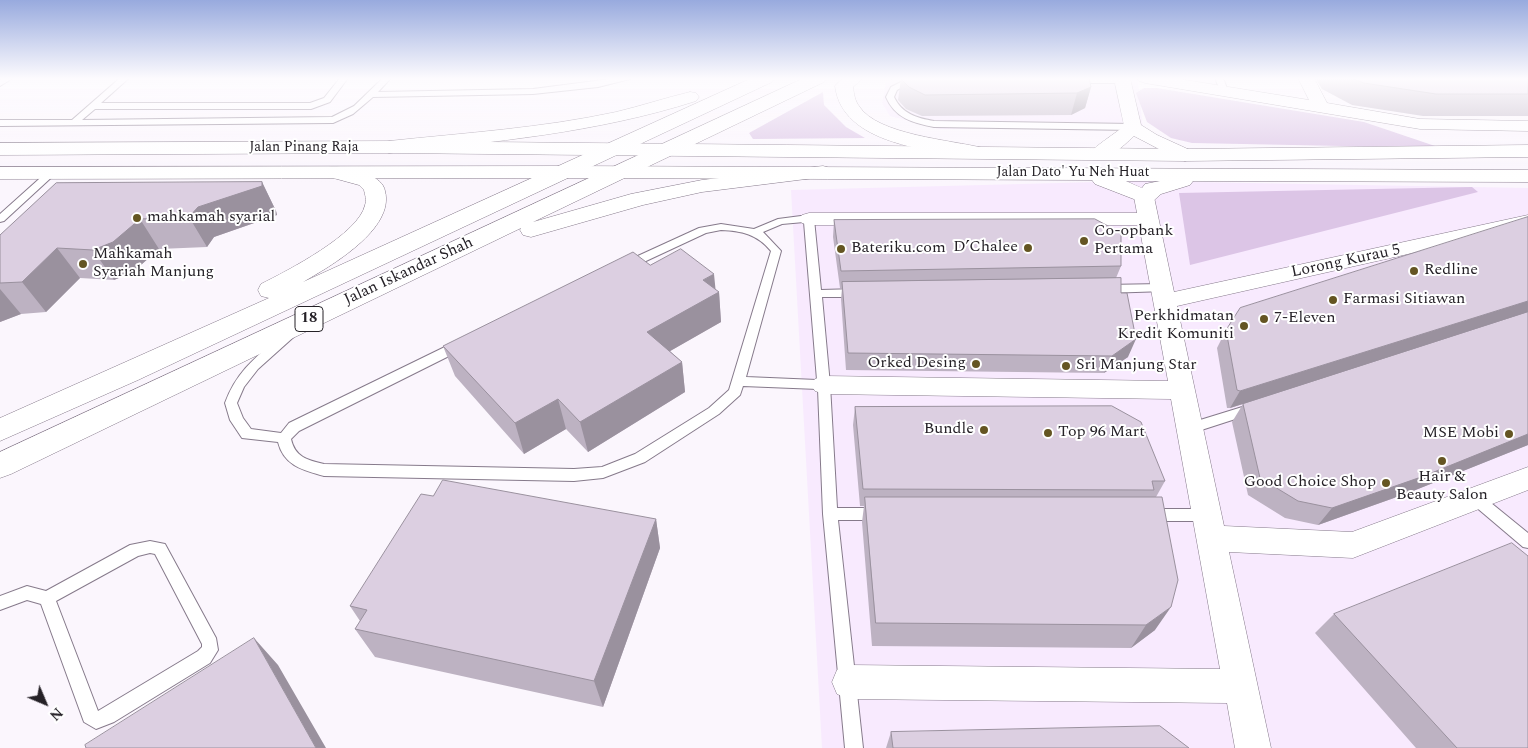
<!DOCTYPE html>
<html>
<head>
<meta charset="utf-8">
<style>
	body { margin:0 }
	#map { position:relative; width:1528px; height:748px; overflow:hidden; background:#fbf6fd; font-family:Spectral,serif }
	canvas { display:block }
	.north { position:absolute; left:20px; top:678px; width:50px; height:50px; -webkit-text-stroke:4px #fff; paint-order:stroke; rotate:135deg; font-size:14px; font-weight:700; line-height:20px; text-align:center; color:#252127 }
	.north::after { content:''; display:block; margin:auto; width:18px; height:22px; background:#252127; clip-path:polygon(50% 0,100% 100%,50% 72%,0 100%) }
</style>
</head>
<body>
<div id="map">
<canvas width="1528" height="748"></canvas>
<div class="north">N</div>
</div>
<script>
const context = document.querySelector('canvas').getContext('2d');
context.lineJoin = 'round';
function paint(path, color) { context.fillStyle = color; context.fill(path, 'evenodd'); }
function strokePath(path, color, width, dash) { context.strokeStyle = color; context.lineWidth = width; context.lineCap = dash ? 'butt' : 'round'; context.setLineDash(dash || []); context.stroke(path); }
function write(font, color, halo, rows, align = 'center') {
  context.font = font + ' Spectral,serif'; context.lineWidth = 4; context.setLineDash([]); context.textBaseline = 'middle'; context.strokeStyle = halo; context.fillStyle = color; for (const [text, x, y, turn = 0] of rows) {
    context.save(); context.translate(x, y); context.rotate((+turn || 0) * Math.PI / 180); context.textAlign = isNaN(turn) ? turn : align; if (halo) context.strokeText(text, 0, 0); context.fillText(text, 0, 0); context.restore();
  }
}
paint(new Path2D(`
	M 894,78 L 1221,78 L 1228,96 L 1138,81 L 1143,128 L 939,129 L 890,116 L 882,103 L 886,82 Z
	M 1137,181 L 1528,188 L 1528,748 L 822,748 L 791,190 Z`), '#f8eafe');
paint(new Path2D(`
	M 1144,88 L 1157,88 L 1364,122 L 1441,148 L 1192,143 L 1171,138 L 1147,122 L 1136,93 Z
	M 823,92 L 824,105 L 846,127 L 865,138 L 753,139 L 749,133 Z
	M 1472,187 L 1478,192 L 1190,265 L 1179,193 Z`), '#dcc5e6');
const lane = new Path2D(`
	M 4,78 L 13,78 L 0,86 L 0,80 Z
	M 120,78 L 129,78 L 101,103 L 310,103 L 324,98 L 340,78 L 348,78 L 330,102 L 311,109 L 95,109 L 82,120 L 332,117 L 354,106 L 383,78 L 391,78 L 378,92 L 533,89 L 618,78 L 634,78 L 598,87 L 533,94 L 373,97 L 353,114 L 333,123 L 0,126 L 0,120 L 72,120 Z
	M 909,78 L 919,78 L 897,90 L 894,97 C 902,114 917,118 934,121 L 1133,124 L 1137,127 L 1133,130 L 934,127 C 913,123 895,118 886,97 L 891,87 Z
	M 1215,78 L 1223,78 L 1228,91 L 1227,93 L 1221,93 Z
	M 1072,79 L 1123,79 L 1127,81 L 1123,83 L 1075,83 L 1071,81 Z
	M 51,170 L 56,173 L 54,175 L 4,221 L 0,222 L 0,214 L 48,171 Z
	M 801,216 L 809,216 L 814,219 L 821,290 L 857,289 L 863,293 L 857,297 L 822,297 L 830,385 L 837,508 L 880,508 L 885,510 L 887,514 L 885,518 L 880,520 L 838,520 L 863,748 L 845,748 L 823,514 L 818,389 L 743,386 L 740,395 L 719,414 L 645,462 L 603,478 L 574,481 L 324,476 C 303,470 284,466 278,442 L 242,438 L 230,420 L 225,403 C 238,368 259,355 287,331 L 291,330 L 297,334 L 258,369 L 244,387 L 237,403 L 243,418 L 251,429 L 281,433 L 289,423 L 535,303 L 699,228 L 721,224 L 754,229 L 778,219 ZM 804,222 L 817,380 L 746,377 L 781,251 L 763,232 L 782,224 ZM 721,230 C 742,231 757,234 771,251 L 729,390 L 709,408 L 635,454 L 602,467 L 574,469 L 324,464 C 307,460 295,457 291,439 L 299,431 L 543,309 L 706,233 Z
	M 1162,284 L 1166,285 L 1168,288 L 1166,291 L 1105,293 L 1099,289 L 1105,285 Z
	M 1252,404 L 1257,406 L 1259,409 L 1257,412 L 1189,434 L 1184,433 L 1182,429 L 1184,425 Z
	M 1475,492 L 1480,494 L 1528,533 L 1528,548 L 1523,547 L 1470,502 L 1468,498 L 1470,494 Z
	M 1150,509 L 1207,509 L 1212,511 L 1214,515 L 1212,519 L 1207,521 L 1150,521 L 1145,519 L 1143,515 L 1145,511 Z
	M 150,541 L 165,544 L 216,638 L 218,650 L 210,663 L 114,722 L 96,729 L 84,722 L 41,604 L 27,600 L 0,610 L 0,596 L 27,586 L 46,591 L 130,545 ZM 150,553 L 155,554 L 202,644 L 202,647 L 198,651 L 98,711 L 56,601 L 138,556 Z`);
const street = new Path2D(`
	M 1114,78 L 1130,78 L 1141,125 L 1157,135 L 1192,151 L 1194,155 L 1192,159 L 1185,161 L 1178,159 L 1134,136 C 1123,146 1109,161 1093,157 L 1090,153 C 1095,146 1116,133 1124,126 Z
	M 1137,78 L 1173,78 L 1309,100 L 1298,78 L 1314,78 L 1327,103 L 1420,119 L 1528,121 L 1528,131 L 1420,129 L 1145,83 L 1139,81 Z
	M 1144,191 L 1151,193 L 1154,197 L 1174,292 L 1528,215 L 1528,227 L 1177,306 L 1224,526 L 1352,532 L 1528,467 L 1528,490 L 1353,558 L 1229,552 L 1271,748 L 1235,748 L 1227,703 L 849,699 L 837,694 L 832,682 L 837,670 L 849,665 L 1220,669 L 1171,399 L 824,394 L 815,391 L 811,385 L 815,379 L 824,376 L 1168,381 L 1139,225 L 809,225 L 802,223 L 799,219 L 802,215 L 809,213 L 1137,213 L 1134,197 L 1137,193 Z`);
const secondary = new Path2D(`
	M 389,141 L 1185,149 L 1528,145 L 1528,157 L 1185,161 L 389,153 L 0,155 L 0,143 Z
	M 563,166 L 1528,170 L 1528,182 L 1193,181 L 1190,185 L 1161,194 L 1152,202 L 1144,203 L 1095,184 L 1092,180 L 563,178 L 0,179 L 0,167 ZM 1126,181 L 1160,181 L 1145,184 L 1142,188 Z`);
const primary = new Path2D(`
	M 752,78 L 775,78 L 772,82 L 138,380 L 0,441 L 0,418 L 269,298 L 261,296 L 258,290 L 261,284 C 287,271 359,234 365,205 C 367,200 365,195 364,190 L 359,185 L 326,176 L 323,172 L 326,168 C 339,164 357,172 370,176 C 377,178 384,184 385,191 C 395,229 331,266 303,282 Z
	M 804,78 L 827,78 L 824,82 L 533,222 L 631,194 L 702,180 L 823,166 L 830,168 L 833,172 L 830,176 L 702,192 L 643,205 L 531,237 L 523,235 L 520,230 L 521,228 L 11,474 L 0,478 L 0,452 Z
	M 843,78 L 863,78 L 853,87 C 854,94 855,101 859,106 C 877,135 952,140 983,148 L 986,152 L 983,156 L 976,158 C 930,150 842,145 835,86 Z
	M 690,92 L 696,93 L 699,97 L 696,101 C 596,133 493,142 389,153 L 382,151 L 379,147 L 382,143 L 389,141 C 465,133 542,128 616,112 C 641,106 665,98 690,92 Z`);
strokePath(lane, '#867a8b', 2);
strokePath(street, '#867a8b', 1);
strokePath(secondary, '#867a8b', 1);
strokePath(primary, '#867a8b', 1);
paint(lane, '#fff');
paint(street, '#fff');
paint(secondary, '#fff');
paint(primary, '#fff');
paint(new Path2D(`
	M 1315,78 L 1528,78 L 1528,116 L 1423,116 L 1352,105 L 1322,89 Z
	M 901,79 L 1091,87 L 1085,108 L 1071,115 L 922,116 L 906,109 L 898,100 Z
	M 262,182 L 276,211 L 277,215 L 214,237 L 207,247 L 159,249 L 133,272 L 114,280 L 80,278 L 46,312 L 21,314 L 0,322 L 0,235 Z
	M 1528,217 L 1528,445 L 1408,493 L 1318,525 L 1285,518 L 1248,495 L 1232,422 L 1243,404 L 1230,408 L 1227,408 L 1217,348 L 1226,330 Z
	M 834,220 L 1121,266 L 1116,278 L 1121,293 L 1128,357 L 1104,373 L 846,370 L 841,299 L 842,288 L 840,288 L 833,237 Z
	M 715,289 L 719,292 L 721,322 L 670,351 L 682,362 L 685,392 L 588,452 L 566,429 L 524,454 L 455,376 L 443,346 Z
	M 855,407 L 1165,481 L 1156,497 L 1155,630 L 1131,648 L 872,646 L 862,522 L 864,506 L 860,506 L 853,425 Z
	M 433,496 L 656,519 L 660,548 L 603,707 L 375,657 L 355,629 L 360,621 L 350,606 Z
	M 1334,614 L 1528,748 L 1416,748 L 1315,633 Z
	M 891,732 L 1189,748 L 886,748 Z`), '#bdb2c2');
paint(new Path2D(`
	M 1091,87 L 1085,108 L 1071,115 L 1077,93 Z
	M 262,182 L 276,211 L 277,215 L 214,237 L 207,247 L 189,217 L 198,207 Z
	M 140,219 L 159,249 L 133,272 L 114,280 L 93,250 Z
	M 57,248 L 80,278 L 46,312 L 22,282 Z
	M 714,274 L 716,294 L 719,292 L 721,322 L 651,362 L 647,332 L 703,280 Z
	M 0,289 L 21,314 L 0,322 Z
	M 1528,301 L 1528,314 L 1230,408 L 1240,391 Z
	M 1136,339 L 1128,357 L 1104,373 L 1112,356 Z
	M 682,362 L 685,392 L 588,452 L 580,422 Z
	M 558,399 L 566,429 L 524,454 L 515,423 Z
	M 1528,434 L 1528,445 L 1408,493 L 1318,525 L 1332,508 Z
	M 656,519 L 660,548 L 603,707 L 594,681 Z
	M 1171,607 L 1155,630 L 1131,648 L 1146,625 Z
	M 254,638 L 278,665 L 326,748 L 316,748 Z`), '#9a919e');
const building = new Path2D(`
	M 903,78 L 1089,78 L 1091,87 L 1077,93 L 925,95 L 909,87 L 901,79 Z
	M 1352,78 L 1528,78 L 1528,94 L 1436,94 L 1364,83 Z
	M 262,182 L 262,186 L 198,207 L 189,217 L 140,219 L 113,242 L 93,250 L 57,248 L 22,282 L 0,283 L 0,235 L 56,183 Z
	M 1528,217 L 1528,301 L 1240,391 L 1237,390 L 1226,330 L 1240,308 Z
	M 1095,219 L 1121,233 L 1121,266 L 841,271 L 834,220 Z
	M 681,249 L 714,274 L 703,280 L 719,292 L 647,332 L 682,362 L 580,422 L 558,399 L 515,423 L 443,346 L 633,252 L 650,265 Z
	M 1121,278 L 1121,293 L 1127,293 L 1136,339 L 1112,356 L 848,353 L 842,282 Z
	M 1528,312 L 1528,434 L 1424,476 L 1332,508 L 1298,501 L 1260,478 L 1243,404 Z
	M 1112,406 L 1141,422 L 1165,481 L 1152,481 L 1154,490 L 863,489 L 855,407 Z
	M 443,480 L 656,519 L 594,681 L 355,629 L 367,610 L 350,606 L 421,494 L 433,496 Z
	M 865,497 L 1162,497 L 1178,580 L 1171,607 L 1146,625 L 876,623 Z
	M 1512,543 L 1528,556 L 1528,748 L 1457,748 L 1334,614 Z
	M 254,638 L 316,748 L 86,748 L 85,745 Z
	M 1160,726 L 1189,748 L 893,748 L 891,732 Z`);
paint(building, '#dccfe1');
strokePath(building, '#9a919e', 1);
const sky = context.createLinearGradient(0, 0, 0, 183);
sky.addColorStop(0, '#98aade');
sky.addColorStop(0.43, '#fdfbfe');
sky.addColorStop(1, '#fdfbfe00');
context.fillStyle = sky;
context.fillRect(0, 0, 1528, 183);
for (const [x, y, r, color] of [
	[137,218,5,"#645522"],
	[1084,241,5,"#645522"],
	[1028,248,5,"#645522"],
	[841,249,5,"#645522"],
	[83,264,5,"#645522"],
	[1414,271,5,"#645522"],
	[1333,300,5,"#645522"],
	[1264,319,5,"#645522"],
	[1244,326,5,"#645522"],
	[976,364,5,"#645522"],
	[1066,366,5,"#645522"],
	[984,430,5,"#645522"],
	[1048,433,5,"#645522"],
	[1509,434,5,"#645522"],
	[1442,461,5,"#645522"],
	[1386,483,5,"#645522"]
]) { const dot = new Path2D(); dot.arc(x, y, r, 0, 2 * Math.PI); context.fillStyle = color; context.fill(dot); strokePath(dot, '#fff', 2); }
write('14px', '#252127', '#fff', [
	["Jalan Pinang Raja",304,148],
	["Jalan Dato' Yu Neh Huat",1073,173]
]);
for (const [x, y, w] of [
	[309,319,28]
]) { const box = new Path2D(); box.roundRect(x - w / 2, y - 12.5, w, 25, 4); context.fillStyle = '#fff'; context.fill(box); strokePath(box, '#252127', 1); }
write('bold 15px', '#252127', null, [
	["18",309,319]
]);
write('16px', '#252127', '#fff', [
	["mahkamah syarial",147,218],
	["Co-opbank",1094,232],
	["Pertama",1094,250],
	["D’Chalee",1018,248,"right"],
	["Bateriku.com",851,249],
	["Mahkamah",93,255],
	["Syariah Manjung",93,273],
	["Redline",1424,271],
	["Farmasi Sitiawan",1343,300],
	["Perkhidmatan",1234,317,"right"],
	["Kredit Komuniti",1234,335,"right"],
	["7-Eleven",1274,319],
	["Orked Desing",966,364,"right"],
	["Sri Manjung Star",1076,366],
	["Bundle",974,430,"right"],
	["Top 96 Mart",1058,433],
	["MSE Mobi",1499,434,"right"],
	["Hair &",1442,478,"center"],
	["Beauty Salon",1442,496,"center"],
	["Good Choice Shop",1376,483,"right"]
], 'left');
write('16px', '#252127', '#fff', [
	["Lorong Kurau 5",1346,262,-12],
	["Jalan Iskandar Shah",409,272,-25]
]);
</script>
</body>
</html>
